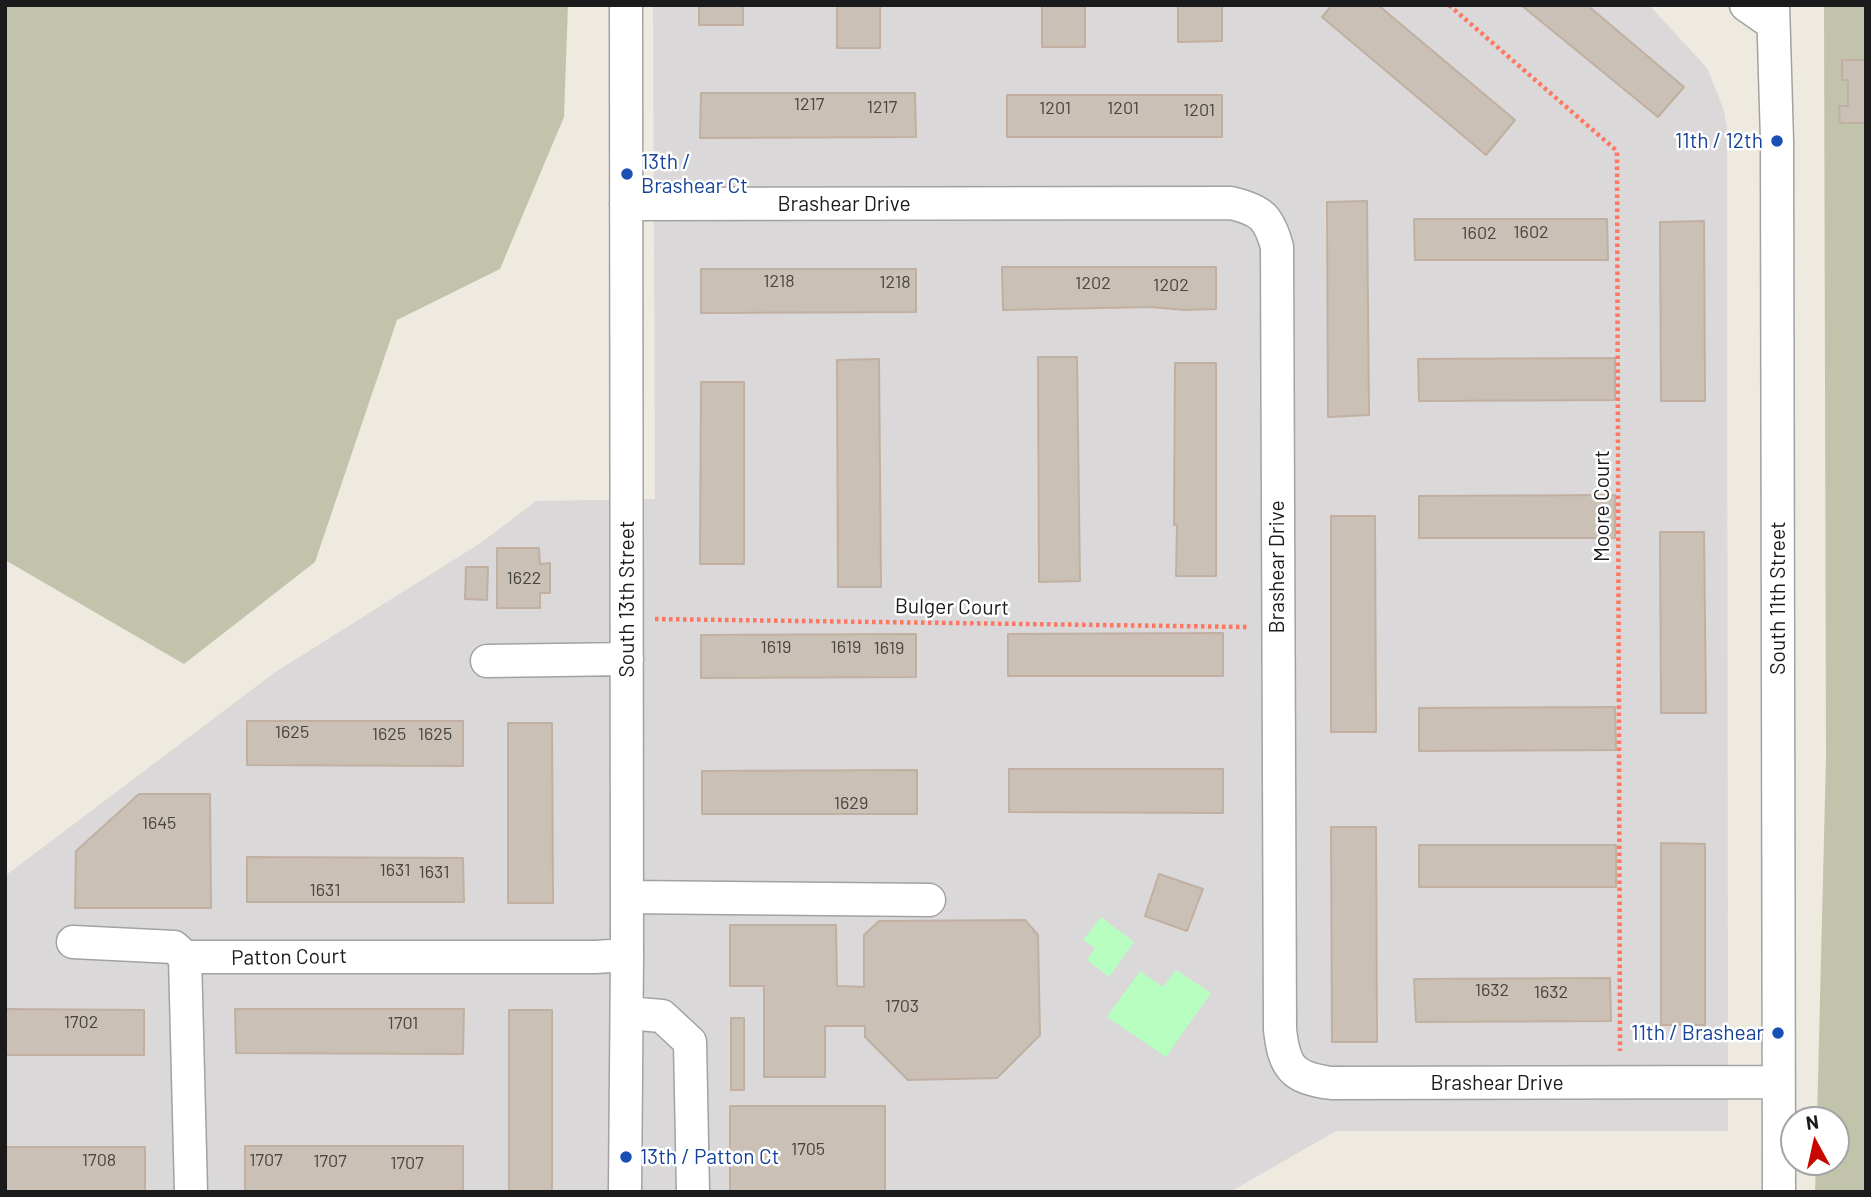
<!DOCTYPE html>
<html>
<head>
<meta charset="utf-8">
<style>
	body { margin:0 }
	#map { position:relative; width:1871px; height:1197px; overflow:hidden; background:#eeeae0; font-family:Barlow,sans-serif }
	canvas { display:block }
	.frame { position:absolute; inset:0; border:7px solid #1b1b1b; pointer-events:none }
	.north { position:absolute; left:1780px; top:1106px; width:70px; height:70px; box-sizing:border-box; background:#fff; border:2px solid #a4a4a4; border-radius:50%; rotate:352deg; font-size:19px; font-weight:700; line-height:28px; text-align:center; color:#1b1b1b }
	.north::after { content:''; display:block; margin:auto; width:24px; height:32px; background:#c70800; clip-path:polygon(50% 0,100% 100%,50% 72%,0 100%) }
</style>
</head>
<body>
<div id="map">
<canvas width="1871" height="1197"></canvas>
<div class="frame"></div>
<div class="north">N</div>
</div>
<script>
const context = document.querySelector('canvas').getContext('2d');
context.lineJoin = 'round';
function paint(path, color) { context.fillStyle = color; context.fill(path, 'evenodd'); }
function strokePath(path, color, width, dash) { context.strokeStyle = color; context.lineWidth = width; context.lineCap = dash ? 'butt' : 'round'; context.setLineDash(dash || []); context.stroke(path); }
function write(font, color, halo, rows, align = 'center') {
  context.font = font + ' Barlow,sans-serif'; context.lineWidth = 5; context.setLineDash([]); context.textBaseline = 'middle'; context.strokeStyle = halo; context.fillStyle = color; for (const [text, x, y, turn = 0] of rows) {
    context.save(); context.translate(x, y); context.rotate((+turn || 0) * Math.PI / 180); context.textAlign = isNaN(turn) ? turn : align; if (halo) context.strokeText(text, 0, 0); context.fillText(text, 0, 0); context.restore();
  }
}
paint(new Path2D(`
	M 653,5 L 1649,5 L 1707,68 L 1724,110 L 1727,129 L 1728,1131 L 1336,1131 L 1230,1192 L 5,1192 L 5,876 L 274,673 L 482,542 L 536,501 L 655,499 Z`), '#dad8d8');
paint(new Path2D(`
	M 5,5 L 568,5 L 564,117 L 500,269 L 397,320 L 315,562 L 184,664 L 5,560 Z
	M 1824,5 L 1866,5 L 1866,1192 L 1815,1192 L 1816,1162 L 1836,1162 L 1836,1120 L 1817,1120 L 1826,757 Z`), '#c2c3ab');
paint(new Path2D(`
	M 1101,917 L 1134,942 L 1109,977 L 1087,960 L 1095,948 L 1083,940 Z
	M 1176,970 L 1211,993 L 1166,1057 L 1107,1017 L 1140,971 L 1163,987 Z`), '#b7fec0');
const building = new Path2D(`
	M 699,5 L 743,5 L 743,25 L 699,25 Z
	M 837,5 L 880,5 L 880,48 L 837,48 Z
	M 1042,5 L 1085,5 L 1085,47 L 1042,47 Z
	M 1178,5 L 1222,5 L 1222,41 L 1178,42 Z
	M 1332,5 L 1378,5 L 1515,120 L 1486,155 L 1322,17 Z
	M 1521,5 L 1587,5 L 1684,87 L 1658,117 Z
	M 1842,60 L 1866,60 L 1866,123 L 1840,123 L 1839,106 L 1848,106 L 1848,80 L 1842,80 Z
	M 701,93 L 915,93 L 916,137 L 700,138 Z
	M 1007,95 L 1222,95 L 1222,137 L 1007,137 Z
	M 1367,201 L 1369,415 L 1328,417 L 1327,202 Z
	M 1414,219 L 1607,219 L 1608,260 L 1415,260 Z
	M 1704,221 L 1705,401 L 1661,401 L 1660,222 Z
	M 1002,267 L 1216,267 L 1216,309 L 1184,310 L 1151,307 L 1003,310 Z
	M 701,269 L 916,269 L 916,312 L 701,313 Z
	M 1038,357 L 1077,357 L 1080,581 L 1039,582 Z
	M 1615,358 L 1615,400 L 1419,401 L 1418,359 Z
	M 879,359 L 881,587 L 838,587 L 837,360 Z
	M 1175,363 L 1216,363 L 1216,576 L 1176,576 L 1177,525 L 1174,525 Z
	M 701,382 L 744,382 L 744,564 L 700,564 Z
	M 1615,495 L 1615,538 L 1419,538 L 1419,496 Z
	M 1331,516 L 1375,516 L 1376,732 L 1331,732 Z
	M 1660,532 L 1704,532 L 1706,713 L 1661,713 Z
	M 497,548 L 539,548 L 540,564 L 550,563 L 550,593 L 540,593 L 540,608 L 497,608 Z
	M 466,567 L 488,567 L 487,600 L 465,599 Z
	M 1223,633 L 1223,676 L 1008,676 L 1008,634 Z
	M 916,634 L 916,677 L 701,678 L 701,635 Z
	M 1615,707 L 1616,750 L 1419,751 L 1419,708 Z
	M 247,721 L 463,721 L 463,766 L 247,765 Z
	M 508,723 L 552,723 L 553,903 L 508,903 Z
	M 1009,769 L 1223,769 L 1223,813 L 1009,812 Z
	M 917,770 L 917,814 L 702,814 L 702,771 Z
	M 139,794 L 210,794 L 211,908 L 75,908 L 76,851 Z
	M 1331,827 L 1376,827 L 1377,1042 L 1332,1042 Z
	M 1661,843 L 1705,844 L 1705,1025 L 1661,1025 Z
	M 1419,845 L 1616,845 L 1616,887 L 1419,887 Z
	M 247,857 L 463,858 L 464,902 L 247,902 Z
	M 1159,874 L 1203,889 L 1187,931 L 1145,916 Z
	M 1025,920 L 1038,935 L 1040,1035 L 997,1078 L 908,1080 L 865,1037 L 865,1026 L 825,1026 L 825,1077 L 764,1077 L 764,986 L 730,986 L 730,925 L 836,925 L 837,986 L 864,987 L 864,935 L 879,921 Z
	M 1610,978 L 1611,1021 L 1416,1022 L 1414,979 Z
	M 5,1009 L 144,1010 L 144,1055 L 5,1055 Z
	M 235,1009 L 464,1009 L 463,1054 L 236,1053 Z
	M 509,1010 L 552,1010 L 552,1191 L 509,1191 Z
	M 731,1018 L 744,1018 L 744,1090 L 731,1090 Z
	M 730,1106 L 885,1106 L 885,1192 L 730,1192 Z
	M 245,1146 L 463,1146 L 463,1192 L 245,1191 Z
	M 5,1147 L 145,1147 L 145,1192 L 5,1192 Z`);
paint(building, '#cac0b6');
strokePath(building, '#c1b0a1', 2);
const minor = new Path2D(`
	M 1746,5 L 1772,23
	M 1773,5 L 1777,141 L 1779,1192
	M 626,204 L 1231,203 C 1261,210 1269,217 1277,247 L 1280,1029 C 1284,1067 1292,1078 1331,1083 L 1778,1082
	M 487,661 L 627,659
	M 627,897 L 929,900
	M 73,942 L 174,947 L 185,957
	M 627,1013 L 662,1016 L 690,1042 L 693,1192
	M 191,1192 L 185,957 L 595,957 L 627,955
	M 625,1192 L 627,955 L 626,5`);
strokePath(minor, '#a2a2a2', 35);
strokePath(new Path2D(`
	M 1449,5 L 1617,151 L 1620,1051
	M 655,619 L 1248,627`), '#ff7760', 4.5, [3.5, 3.5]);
strokePath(minor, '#fff', 32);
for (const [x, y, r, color] of [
	[1777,141,7,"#1a4fb4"],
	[627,174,7,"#1a4fb4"],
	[1778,1033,7,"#1a4fb4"],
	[626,1157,7,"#1a4fb4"]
]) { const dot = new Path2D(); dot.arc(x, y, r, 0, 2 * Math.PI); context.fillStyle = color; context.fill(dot); strokePath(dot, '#fff', 2.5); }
write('18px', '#474442', null, [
	["1217",809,104],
	["1217",882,107],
	["1201",1055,108],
	["1201",1123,108],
	["1201",1199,110],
	["1602",1531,232],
	["1602",1479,233],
	["1218",779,281],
	["1218",895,282],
	["1202",1093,283],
	["1202",1171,285],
	["1622",524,578],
	["1619",776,647],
	["1619",846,647],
	["1619",889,648],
	["1625",292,732],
	["1625",389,734],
	["1625",435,734],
	["1629",851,803],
	["1645",159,823],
	["1631",395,870],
	["1631",434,872],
	["1631",325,890],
	["1632",1492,990],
	["1632",1551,992],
	["1703",902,1006],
	["1702",81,1022],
	["1701",403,1023],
	["1705",808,1149],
	["1708",99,1160],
	["1707",266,1160],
	["1707",330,1161],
	["1707",407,1163]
]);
write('21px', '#164399', '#fff', [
	["11th / 12th",1763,141],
	["13th /",641,162,"left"],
	["Brashear Ct",641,186,"left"],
	["11th / Brashear",1764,1033],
	["13th / Patton Ct",640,1157,"left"]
], 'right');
write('21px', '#1b1b1b', '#fff', [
	["Brashear Drive",844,204],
	["Moore Court",1602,506,-90],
	["Brashear Drive",1277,567,-90],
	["South 11th Street",1778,598,-90],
	["South 13th Street",627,599,-90],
	["Bulger Court",952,607,1],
	["Patton Court",289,957,-1],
	["Brashear Drive",1497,1083]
]);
</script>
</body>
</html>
